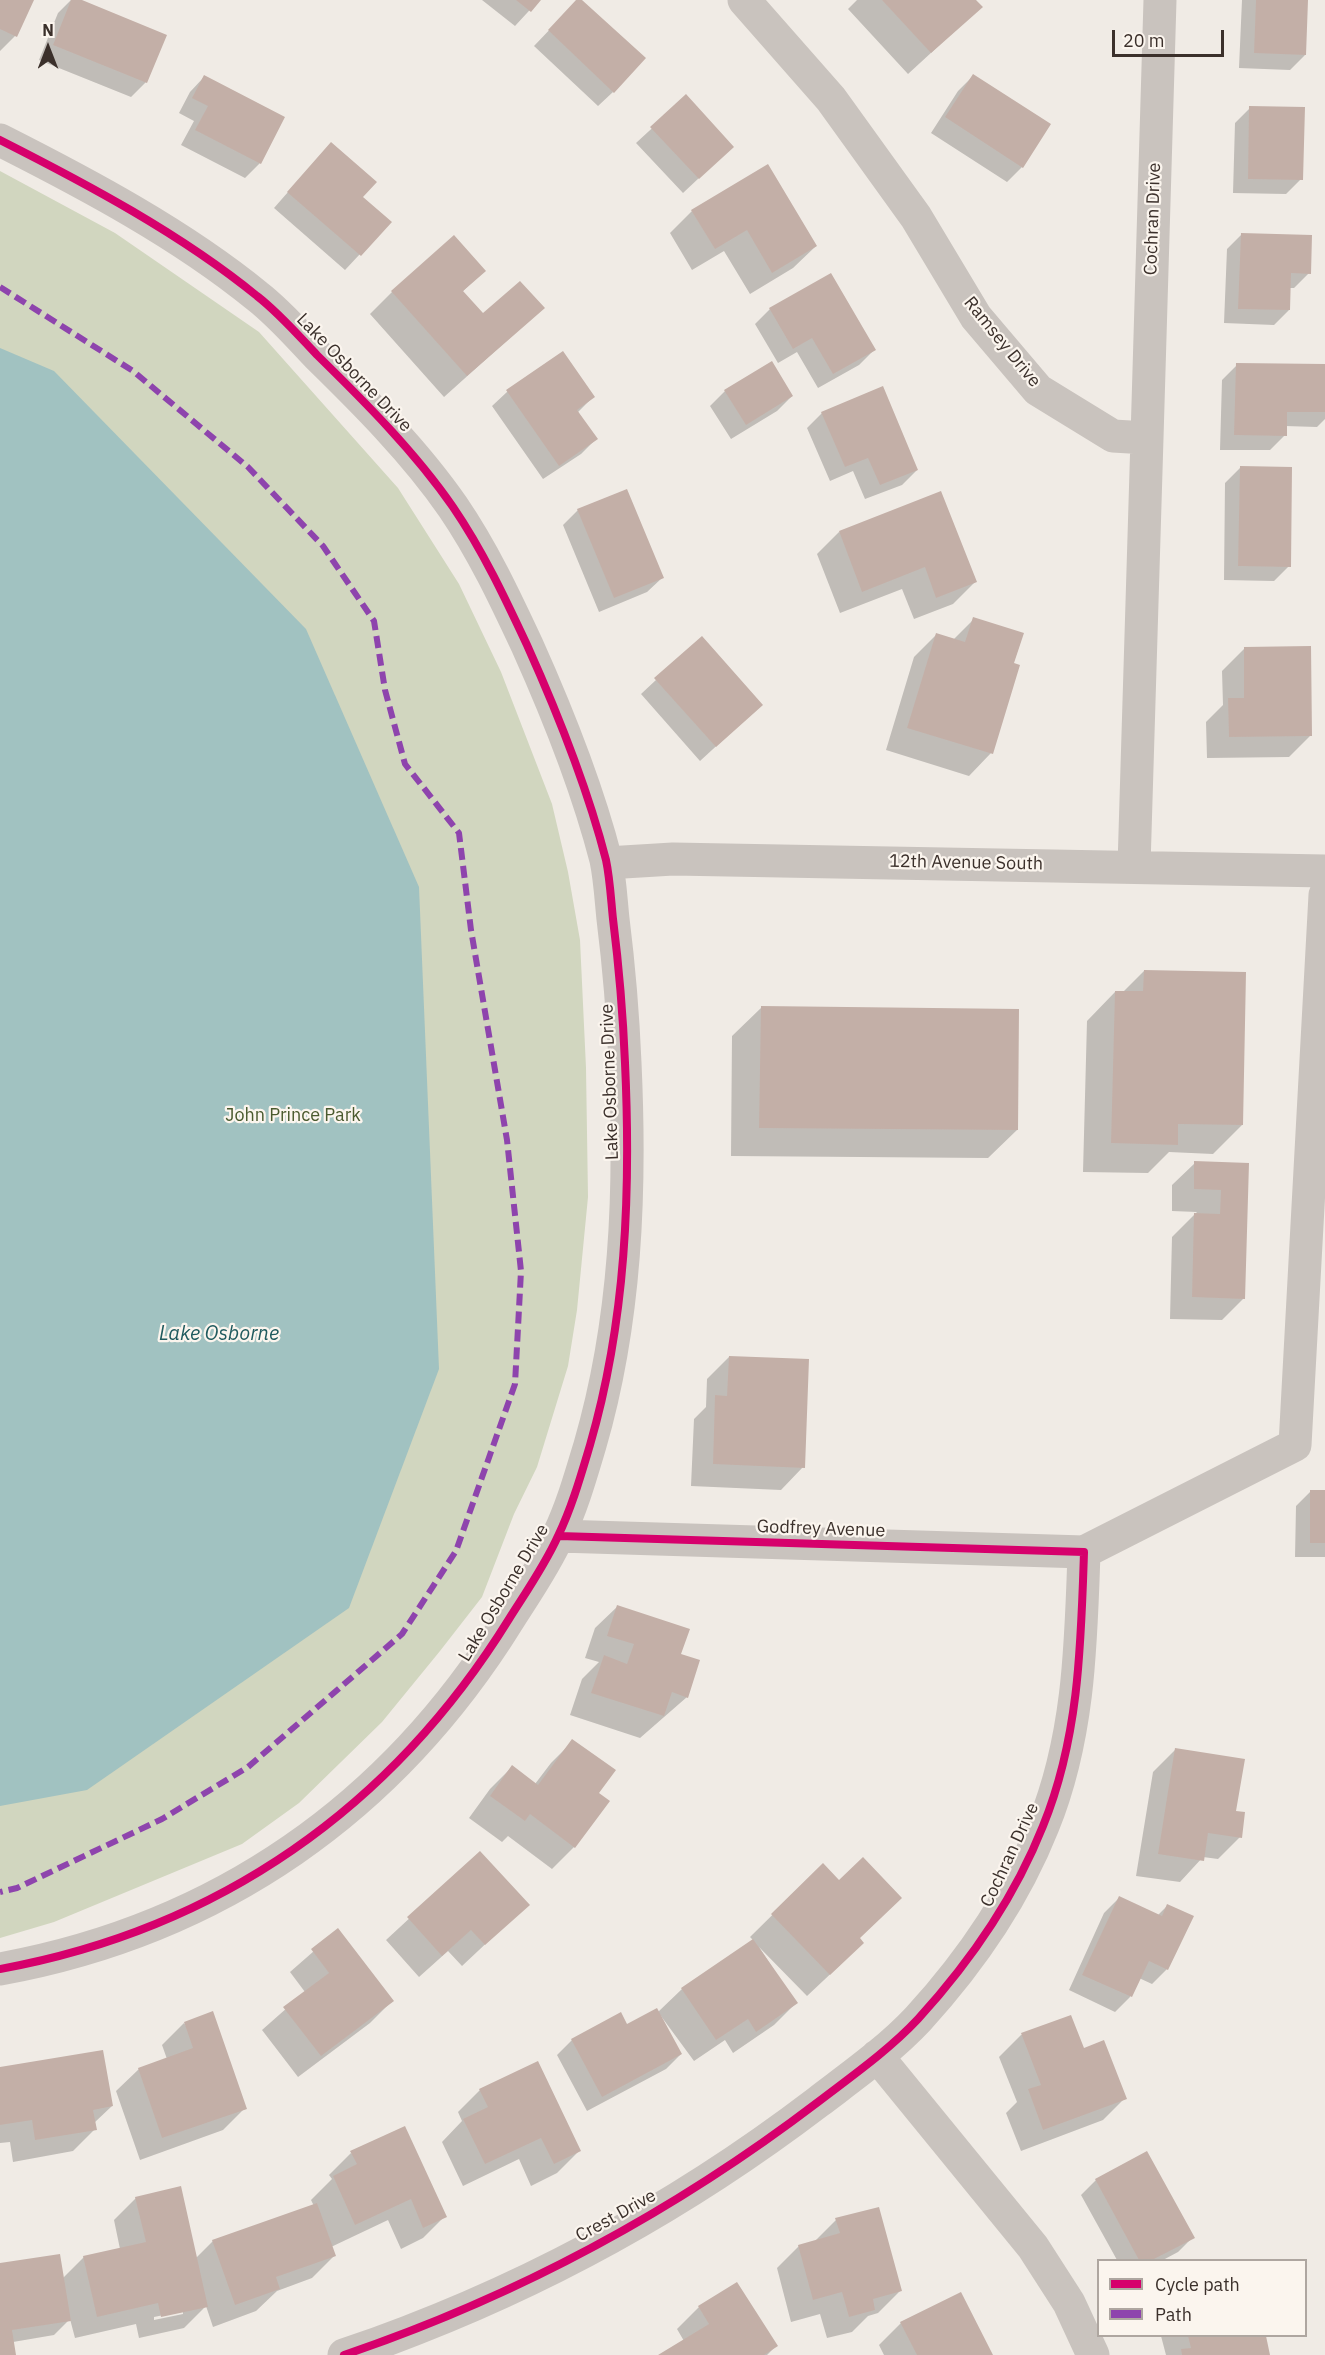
<!DOCTYPE html>
<html>
<head>
<meta charset="utf-8">
<style>
	body { margin:0 }
	#map { position:relative; width:1325px; height:2355px; overflow:hidden; background:#f0ebe5; font-family:"IBM Plex Sans",sans-serif }
	canvas { display:block }
	.legend { position:absolute; left:1097px; top:2259px; width:210px; height:78px; box-sizing:border-box; background:#fbf5ee; border:2px solid #aea6a0; margin:0; padding:8px 10px; list-style:none; font-size:18px; color:#3b302b }
	.legend li { display:flex; align-items:center; gap:12px; height:30px }
	.legend b { width:30px; border:2px solid #aea6a0 }
	.north { position:absolute; left:18px; top:18px; width:60px; height:60px; -webkit-text-stroke:4px #fbf5ee; paint-order:stroke; rotate:0deg; font-size:16px; font-weight:700; line-height:24px; text-align:center; color:#3b302b }
	.north::after { content:''; display:block; margin:auto; width:21px; height:27px; background:#3b302b; clip-path:polygon(50% 0,100% 100%,50% 72%,0 100%) }
	.scale { position:absolute; left:1112px; top:30px; width:112px; height:27px; box-sizing:border-box; border:3px solid #3b302b; border-top:0; padding-left:8px; font-size:18px; line-height:21px; white-space:nowrap; color:#3b302b; -webkit-text-stroke:4px #fbf5ee; paint-order:stroke }
</style>
</head>
<body>
<div id="map">
<canvas width="1325" height="2355"></canvas>
<ul class="legend">
<li><b style="height:8px;background:#d6006c"></b>Cycle path</li>
<li><b style="height:8px;background:#8e44ad"></b>Path</li>
</ul>
<div class="north">N</div>
<div class="scale">20 m</div>
</div>
<script>
const context = document.querySelector('canvas').getContext('2d');
context.lineJoin = 'round';
function paint(path, color) { context.fillStyle = color; context.fill(path, 'evenodd'); }
function strokePath(path, color, width, dash) { context.strokeStyle = color; context.lineWidth = width; context.lineCap = dash ? 'butt' : 'round'; context.setLineDash(dash || []); context.stroke(path); }
function write(font, color, halo, rows, align = 'center') {
  context.font = font + ' "IBM Plex Sans",sans-serif'; context.lineWidth = 4.5; context.setLineDash([]); context.textBaseline = 'middle'; context.strokeStyle = halo; context.fillStyle = color; for (const [text, x, y, turn = 0] of rows) {
    context.save(); context.translate(x, y); context.rotate((+turn || 0) * Math.PI / 180); context.textAlign = isNaN(turn) ? turn : align; if (halo) context.strokeText(text, 0, 0); context.fillText(text, 0, 0); context.restore();
  }
}
paint(new Path2D(`
	M 0,171 L 115,233 L 259,332 L 398,488 L 459,584 L 501,672 L 552,804 L 568,872 L 580,940 L 586,1068 L 588,1197 L 577,1310 L 568,1366 L 537,1467 L 514,1514 L 482,1597 L 440,1651 L 382,1722 L 299,1803 L 242,1844 L 54,1922 L 0,1938 Z`), '#d1d6bf');
paint(new Path2D(`
	M 0,348 L 54,371 L 306,629 L 419,887 L 439,1369 L 349,1608 L 87,1790 L 0,1806 Z`), '#a1c2c1');
paint(new Path2D(`
	M 0,0 L 32,0 L 15,36 L 0,51 Z
	M 71,0 L 78,0 L 146,82 L 131,97 L 39,60 L 58,13 Z
	M 482,0 L 539,0 L 515,26 Z
	M 578,0 L 613,92 L 598,106 L 534,46 Z
	M 857,0 L 974,0 L 981,7 L 908,74 L 848,9 Z
	M 1242,0 L 1307,0 L 1305,55 L 1290,70 L 1239,68 Z
	M 973,76 L 1022,167 L 1007,182 L 931,133 L 958,91 Z
	M 204,77 L 260,163 L 245,178 L 181,145 L 194,121 L 179,113 L 190,92 Z
	M 686,97 L 717,161 L 683,193 L 636,143 Z
	M 1250,108 L 1301,179 L 1286,194 L 1233,193 L 1235,123 Z
	M 317,159 L 390,222 L 345,270 L 274,208 Z
	M 692,211 L 816,246 L 793,268 L 750,294 L 724,251 L 692,270 L 670,233 Z
	M 1242,234 L 1309,273 L 1294,288 L 1289,288 L 1289,310 L 1274,325 L 1224,323 L 1227,249 Z
	M 484,271 L 462,292 L 483,315 L 543,308 L 444,397 L 370,314 L 392,292 Z
	M 770,309 L 874,350 L 859,365 L 818,388 L 797,352 L 778,363 L 755,324 Z
	M 563,353 L 593,397 L 578,412 L 596,439 L 581,454 L 543,479 L 492,406 L 507,392 Z
	M 771,363 L 792,396 L 777,411 L 731,439 L 710,406 L 725,391 Z
	M 1237,365 L 1325,366 L 1325,419 L 1317,427 L 1285,426 L 1285,435 L 1270,450 L 1220,450 L 1222,380 Z
	M 822,413 L 917,470 L 902,485 L 865,499 L 853,471 L 830,481 L 807,428 Z
	M 1240,468 L 1289,566 L 1274,581 L 1224,580 L 1225,483 Z
	M 578,510 L 662,578 L 647,592 L 599,612 L 563,525 Z
	M 839,532 L 975,582 L 953,604 L 914,619 L 902,589 L 840,613 L 817,554 Z
	M 974,619 L 1013,664 L 991,753 L 969,776 L 886,750 L 914,657 L 936,635 L 953,640 Z
	M 1244,649 L 1311,735 L 1289,757 L 1207,758 L 1206,722 L 1223,705 L 1222,671 Z
	M 656,680 L 761,705 L 700,761 L 641,694 Z
	M 1144,971 L 1242,1125 L 1213,1154 L 1169,1152 L 1148,1173 L 1083,1172 L 1087,1021 L 1115,992 L 1123,992 Z
	M 761,1008 L 1017,1130 L 988,1158 L 731,1156 L 732,1036 Z
	M 1195,1163 L 1247,1164 L 1244,1298 L 1222,1320 L 1170,1319 L 1172,1237 L 1197,1212 L 1172,1211 L 1172,1185 Z
	M 729,1357 L 803,1467 L 781,1490 L 691,1486 L 694,1419 L 706,1407 L 707,1379 Z
	M 1311,1491 L 1325,1491 L 1325,1557 L 1295,1557 L 1296,1506 Z
	M 618,1606 L 679,1655 L 687,1697 L 640,1738 L 570,1715 L 582,1679 L 599,1662 L 585,1658 L 595,1628 Z
	M 573,1741 L 597,1794 L 574,1847 L 552,1869 L 508,1836 L 502,1842 L 469,1818 L 490,1789 L 512,1767 L 535,1784 L 551,1763 Z
	M 1175,1750 L 1235,1812 L 1240,1837 L 1218,1859 L 1203,1857 L 1180,1882 L 1136,1876 L 1153,1772 Z
	M 480,1853 L 527,1905 L 462,1966 L 448,1951 L 419,1977 L 386,1940 Z
	M 823,1865 L 840,1965 L 807,1996 L 759,1947 L 796,2003 L 774,2025 L 733,2053 L 725,2040 L 694,2061 L 658,2012 L 682,1989 L 753,1940 L 750,1937 Z
	M 1119,1898 L 1157,1916 L 1167,1906 L 1167,1969 L 1152,1984 L 1139,1978 L 1130,1997 L 1115,2012 L 1069,1990 L 1104,1913 Z
	M 338,1930 L 392,2001 L 370,2023 L 298,2077 L 262,2030 L 305,1992 L 290,1972 Z
	M 1070,2017 L 1083,2050 L 1125,2098 L 1103,2120 L 1021,2151 L 1006,2113 L 1017,2102 L 999,2057 L 1021,2035 Z
	M 184,2023 L 245,2108 L 223,2130 L 140,2160 L 116,2091 L 139,2069 L 167,2059 L 162,2045 Z
	M 627,2026 L 681,2054 L 666,2069 L 587,2111 L 557,2055 L 572,2040 Z
	M 0,2069 L 112,2106 L 94,2123 L 95,2129 L 73,2151 L 13,2162 L 10,2142 L 0,2143 Z
	M 480,2090 L 579,2151 L 557,2173 L 531,2186 L 519,2159 L 463,2186 L 442,2142 L 462,2121 L 458,2112 Z
	M 351,2153 L 445,2216 L 423,2238 L 401,2249 L 388,2220 L 331,2247 L 334,2256 L 312,2278 L 277,2291 L 256,2311 L 213,2327 L 206,2306 L 184,2328 L 139,2338 L 136,2324 L 75,2338 L 70,2319 L 54,2335 L 13,2342 L 15,2355 L 0,2355 L 0,2265 L 62,2279 L 84,2257 L 120,2249 L 114,2220 L 136,2198 L 196,2258 L 213,2241 L 314,2206 L 311,2200 L 332,2179 L 329,2175 ZM 183,2311 L 183,2314 L 154,2320 L 154,2317 Z
	M 1096,2180 L 1193,2237 L 1178,2252 L 1163,2260 L 1117,2260 L 1081,2195 Z
	M 836,2220 L 900,2291 L 878,2313 L 868,2316 L 852,2332 L 827,2338 L 820,2314 L 791,2322 L 777,2268 L 799,2246 L 814,2242 Z
	M 699,2307 L 776,2346 L 767,2355 L 661,2355 L 684,2341 L 677,2329 Z
	M 901,2323 L 991,2355 L 884,2355 L 879,2345 Z
	M 1161,2336 L 1264,2336 L 1269,2355 L 1166,2355 Z`), '#0003');
paint(new Path2D(`
	M 0,0 L 34,0 L 17,37 L 0,29 Z
	M 71,0 L 82,0 L 167,35 L 147,83 L 53,45 Z
	M 516,0 L 541,0 L 531,12 Z
	M 576,0 L 582,0 L 646,58 L 614,93 L 548,30 Z
	M 882,0 L 976,0 L 983,7 L 931,53 Z
	M 1256,0 L 1308,0 L 1306,55 L 1254,53 Z
	M 973,74 L 1051,124 L 1023,168 L 945,117 Z
	M 204,75 L 285,117 L 261,164 L 195,130 L 208,106 L 192,98 Z
	M 686,94 L 734,147 L 699,179 L 650,127 Z
	M 1249,106 L 1305,107 L 1303,180 L 1248,179 Z
	M 331,142 L 377,182 L 363,197 L 392,222 L 361,256 L 287,192 Z
	M 768,164 L 817,246 L 772,273 L 747,230 L 715,249 L 691,210 Z
	M 1241,233 L 1312,235 L 1311,274 L 1291,273 L 1290,310 L 1238,309 Z
	M 454,235 L 486,271 L 463,291 L 483,313 L 520,281 L 545,308 L 467,376 L 391,291 Z
	M 831,273 L 876,350 L 833,374 L 812,338 L 793,349 L 769,308 Z
	M 563,351 L 595,397 L 577,410 L 598,439 L 559,466 L 506,390 Z
	M 772,361 L 793,396 L 746,425 L 724,390 Z
	M 1236,363 L 1325,364 L 1325,412 L 1287,412 L 1287,436 L 1234,435 Z
	M 883,386 L 918,470 L 880,485 L 868,458 L 845,467 L 821,412 Z
	M 1240,466 L 1292,467 L 1291,567 L 1238,566 Z
	M 627,489 L 664,578 L 614,598 L 577,509 Z
	M 941,491 L 977,582 L 936,598 L 925,567 L 862,592 L 839,531 Z
	M 973,617 L 1024,633 L 1014,663 L 1020,665 L 993,754 L 907,728 L 936,633 L 965,642 Z
	M 702,636 L 763,705 L 716,747 L 654,678 Z
	M 1311,646 L 1312,736 L 1229,737 L 1228,698 L 1244,698 L 1244,647 Z
	M 1144,970 L 1246,972 L 1243,1125 L 1178,1124 L 1178,1145 L 1111,1143 L 1115,991 L 1143,991 Z
	M 761,1006 L 1019,1009 L 1018,1130 L 759,1128 Z
	M 1194,1161 L 1249,1163 L 1245,1299 L 1192,1297 L 1194,1213 L 1220,1214 L 1221,1190 L 1194,1189 Z
	M 729,1356 L 809,1359 L 805,1468 L 713,1464 L 715,1395 L 727,1396 Z
	M 1310,1490 L 1325,1490 L 1325,1543 L 1310,1543 Z
	M 617,1605 L 690,1629 L 681,1654 L 700,1660 L 688,1698 L 672,1692 L 664,1716 L 591,1693 L 604,1655 L 627,1664 L 634,1644 L 607,1636 Z
	M 572,1739 L 616,1770 L 599,1793 L 610,1801 L 575,1848 L 530,1814 L 525,1821 L 490,1796 L 512,1765 L 538,1785 Z
	M 1175,1748 L 1245,1759 L 1236,1811 L 1245,1812 L 1242,1838 L 1208,1833 L 1204,1861 L 1158,1854 Z
	M 480,1851 L 530,1905 L 485,1945 L 471,1930 L 442,1956 L 407,1917 Z
	M 863,1857 L 902,1898 L 860,1938 L 864,1943 L 830,1975 L 771,1914 L 823,1863 L 839,1880 Z
	M 1119,1896 L 1162,1916 L 1167,1904 L 1194,1916 L 1168,1970 L 1149,1961 L 1132,1997 L 1082,1975 Z
	M 338,1928 L 394,2001 L 321,2056 L 283,2007 L 329,1973 L 311,1949 Z
	M 753,1939 L 798,2003 L 756,2032 L 748,2019 L 716,2040 L 681,1988 Z
	M 657,2008 L 682,2054 L 602,2097 L 571,2039 L 621,2012 L 627,2024 Z
	M 213,2011 L 247,2109 L 162,2138 L 138,2068 L 193,2048 L 184,2022 Z
	M 1071,2015 L 1084,2048 L 1104,2040 L 1127,2099 L 1043,2130 L 1028,2089 L 1041,2085 L 1021,2033 Z
	M 103,2050 L 113,2106 L 93,2110 L 97,2130 L 35,2140 L 32,2120 L 0,2125 L 0,2067 Z
	M 538,2061 L 581,2151 L 554,2164 L 541,2138 L 485,2164 L 463,2119 L 488,2107 L 479,2089 Z
	M 405,2126 L 447,2217 L 423,2228 L 411,2199 L 355,2225 L 333,2176 L 357,2164 L 350,2151 Z
	M 1147,2151 L 1195,2238 L 1152,2260 L 1139,2260 L 1095,2179 Z
	M 181,2186 L 208,2307 L 161,2317 L 158,2303 L 97,2317 L 83,2256 L 146,2242 L 135,2197 Z
	M 317,2203 L 336,2256 L 276,2277 L 280,2289 L 235,2305 L 212,2240 Z
	M 879,2207 L 902,2291 L 873,2299 L 875,2310 L 849,2317 L 842,2292 L 813,2300 L 798,2245 L 840,2233 L 835,2218 Z
	M 60,2254 L 71,2321 L 12,2330 L 16,2355 L 0,2355 L 0,2263 Z
	M 737,2282 L 778,2346 L 764,2355 L 658,2355 L 709,2324 L 698,2306 Z
	M 961,2292 L 993,2355 L 917,2355 L 900,2322 Z
	M 1188,2336 L 1266,2336 L 1270,2355 L 1182,2355 L 1181,2349 L 1191,2348 Z`), '#c3afa7');
strokePath(new Path2D(`
	M 744,0 L 831,99 L 916,217 L 976,317 L 1038,390 L 1113,436 L 1147,438 L 1134,866
	M 0,140 C 87,184 181,234 257,296 C 279,313 298,335 317,355 C 365,402 415,452 453,507 C 483,551 505,598 527,645 C 558,714 587,786 606,860 C 610,879 611,900 613,919 C 619,967 623,1015 625,1063 C 631,1192 626,1321 590,1445 C 581,1475 572,1507 558,1536 C 545,1565 526,1592 509,1619 C 392,1808 219,1929 0,1969
	M 1147,438 L 1160,0
	M 607,863 L 673,859 L 1325,871
	M 559,1536 L 1084,1552 L 1295,1445 L 1325,895
	M 877,2056 L 1033,2247 L 1069,2303 L 1093,2355
	M 344,2355 C 515,2297 675,2211 818,2102 C 852,2076 889,2050 918,2019 C 971,1961 1014,1899 1043,1826 C 1079,1738 1081,1645 1084,1552`), '#c9c3be', 33);
strokePath(new Path2D(`
	M 0,287 L 133,371 L 248,467 L 323,546 L 374,621 L 385,690 L 405,764 L 459,833 L 471,930 L 507,1140 L 521,1271 L 515,1384 L 456,1551 L 402,1634 L 248,1767 L 162,1819 L 17,1888 L 0,1892`), '#8e44ad', 6, [12, 6]);
strokePath(new Path2D(`
	M 0,140 C 87,184 181,234 257,296 C 279,313 298,335 317,355 C 365,402 415,452 453,507 C 483,551 505,598 527,645 C 558,714 587,786 606,860 C 610,879 611,900 613,919 C 619,967 623,1015 625,1063 C 631,1192 626,1321 590,1445 C 581,1475 572,1507 558,1536 C 545,1565 526,1592 509,1619 C 392,1808 219,1929 0,1969
	M 344,2355 C 515,2297 675,2211 818,2102 C 852,2076 889,2050 918,2019 C 971,1961 1014,1899 1043,1826 C 1079,1738 1081,1645 1084,1552 L 559,1536`), '#d6006c', 8);
write('18px', '#3b302b', '#fbf5ee', [
	["Cochran Drive",1153,219,-88],
	["Ramsey Drive",1002,342,51],
	["Lake Osborne Drive",354,373,46],
	["12th Avenue South",966,863,1],
	["Lake Osborne Drive",610,1082,-92],
	["Godfrey Avenue",821,1529,2],
	["Lake Osborne Drive",504,1593,-59],
	["Cochran Drive",1010,1855,-65],
	["Crest Drive",616,2216,-29]
]);
write('18px', '#4a5a2e', '#fbf5ee', [
	["John Prince Park",293,1116]
]);
write('italic 20px', '#1f5a5e', '#fbf5ee', [
	["Lake Osborne",219,1334]
]);
</script>
</body>
</html>
